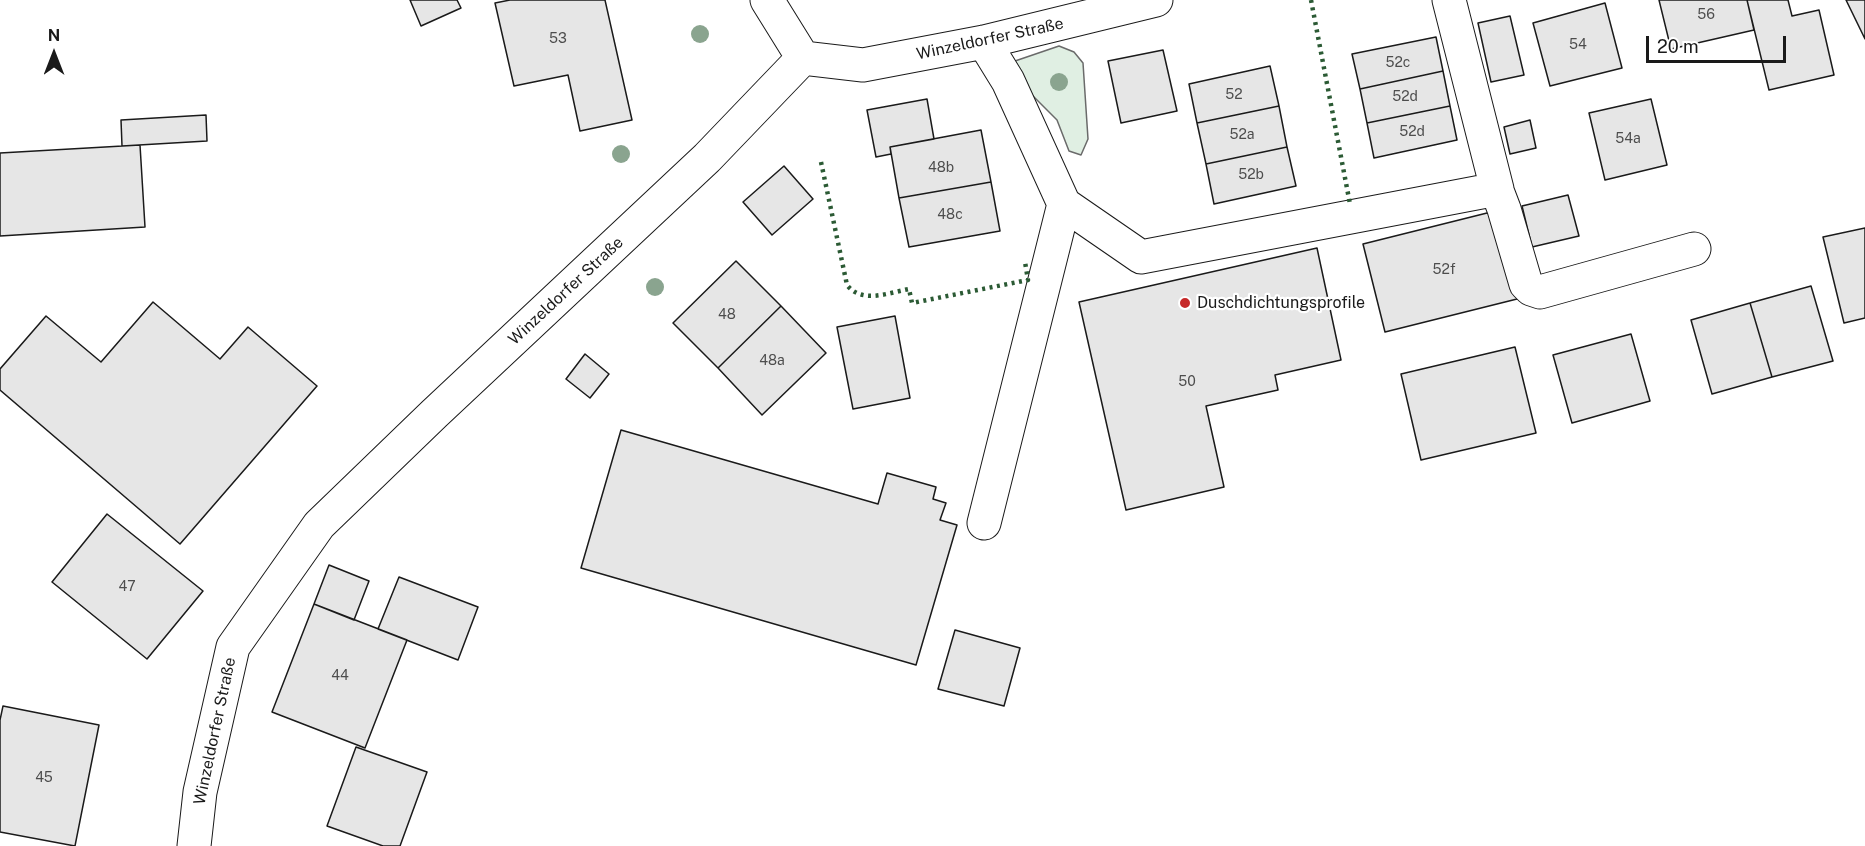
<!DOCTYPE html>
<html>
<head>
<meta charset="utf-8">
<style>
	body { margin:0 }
	#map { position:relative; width:1865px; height:846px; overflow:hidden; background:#fff; font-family:"Public Sans",sans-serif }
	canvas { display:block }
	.north { position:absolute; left:24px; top:24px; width:60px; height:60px; -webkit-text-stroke:4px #fff; paint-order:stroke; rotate:0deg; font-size:16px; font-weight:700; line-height:24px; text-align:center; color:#1a1a1a }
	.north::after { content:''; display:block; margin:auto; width:21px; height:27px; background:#1a1a1a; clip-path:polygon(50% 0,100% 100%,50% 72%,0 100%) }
	.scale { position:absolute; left:1646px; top:36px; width:140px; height:27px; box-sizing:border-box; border:3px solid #1a1a1a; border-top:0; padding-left:8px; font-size:18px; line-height:21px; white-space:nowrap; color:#1a1a1a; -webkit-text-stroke:4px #fff; paint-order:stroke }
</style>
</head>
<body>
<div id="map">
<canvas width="1865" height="846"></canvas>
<div class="north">N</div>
<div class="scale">20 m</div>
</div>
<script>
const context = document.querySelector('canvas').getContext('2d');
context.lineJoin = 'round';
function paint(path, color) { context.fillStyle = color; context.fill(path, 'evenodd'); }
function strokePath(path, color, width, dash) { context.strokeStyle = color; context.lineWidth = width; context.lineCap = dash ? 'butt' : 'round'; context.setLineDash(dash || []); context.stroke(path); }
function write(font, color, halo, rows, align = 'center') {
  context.font = font + ' "Public Sans",sans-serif'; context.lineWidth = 4.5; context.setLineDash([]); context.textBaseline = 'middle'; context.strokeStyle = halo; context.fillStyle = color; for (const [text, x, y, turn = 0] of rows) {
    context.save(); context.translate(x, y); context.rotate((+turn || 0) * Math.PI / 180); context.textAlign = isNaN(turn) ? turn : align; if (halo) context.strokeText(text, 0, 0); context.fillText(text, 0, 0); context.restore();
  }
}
const green = new Path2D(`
	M 1059,46 L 1074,52 L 1083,63 L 1088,139 L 1081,155 L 1069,151 L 1057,120 L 1031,94 L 1015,61 Z`);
paint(green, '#e0efe3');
strokePath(green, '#6a6a6a', 1.5);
const building = new Path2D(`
	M 410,0 L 457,0 L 461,8 L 421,26 Z
	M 510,0 L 605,0 L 632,120 L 580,131 L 568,75 L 514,86 L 495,3 Z
	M 1659,0 L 1747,0 L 1754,30 L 1671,49 Z
	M 1747,0 L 1788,0 L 1792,16 L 1819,10 L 1834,75 L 1769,90 Z
	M 1846,0 L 1865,0 L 1865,39 Z
	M 1605,3 L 1622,68 L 1550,86 L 1533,23 Z
	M 1510,16 L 1524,75 L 1491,82 L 1478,23 Z
	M 1436,37 L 1443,71 L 1360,89 L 1352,54 Z
	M 1163,50 L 1177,111 L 1121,123 L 1108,61 Z
	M 1270,66 L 1279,106 L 1197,123 L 1189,84 Z
	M 1443,71 L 1450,106 L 1367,123 L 1360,89 Z
	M 927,99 L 934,139 L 890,147 L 891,154 L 876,157 L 867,110 Z
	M 1651,99 L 1667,165 L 1605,180 L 1589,113 Z
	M 1279,106 L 1287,147 L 1206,164 L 1197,123 Z
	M 1450,106 L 1457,140 L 1374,158 L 1367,123 Z
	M 206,115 L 207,141 L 122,146 L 121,120 Z
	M 1530,120 L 1536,148 L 1510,154 L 1504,127 Z
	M 981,130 L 991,182 L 899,198 L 890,147 Z
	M 140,145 L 145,227 L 0,236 L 0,153 Z
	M 1287,147 L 1296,186 L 1214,204 L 1206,164 Z
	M 784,166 L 813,199 L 772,235 L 743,202 Z
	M 991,182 L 1000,231 L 909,247 L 899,198 Z
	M 1568,195 L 1579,236 L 1532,247 L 1522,206 Z
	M 1503,209 L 1525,297 L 1385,332 L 1363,244 Z
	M 1865,228 L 1865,318 L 1844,323 L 1823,237 Z
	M 1317,248 L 1341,360 L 1275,375 L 1278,390 L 1206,406 L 1224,487 L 1126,510 L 1079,302 Z
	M 736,261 L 781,306 L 718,368 L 673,323 Z
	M 1811,286 L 1833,361 L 1772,377 L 1750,303 Z
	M 153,302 L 220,359 L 248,327 L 317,386 L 180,544 L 0,390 L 0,369 L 46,316 L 101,362 Z
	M 1750,303 L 1772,377 L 1712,394 L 1691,320 Z
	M 781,306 L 826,353 L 762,415 L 718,368 Z
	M 895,316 L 910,398 L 853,409 L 837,327 Z
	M 1631,334 L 1650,401 L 1572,423 L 1553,355 Z
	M 1515,347 L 1536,433 L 1421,460 L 1401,374 Z
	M 585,354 L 609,374 L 590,398 L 566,379 Z
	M 621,430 L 878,504 L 887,473 L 936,487 L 933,499 L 946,503 L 940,520 L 957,525 L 916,665 L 581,568 Z
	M 107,514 L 203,591 L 147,659 L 52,582 Z
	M 329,565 L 369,581 L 354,620 L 314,604 Z
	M 399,577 L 478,607 L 458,660 L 378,629 Z
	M 314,604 L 407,640 L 365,748 L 272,712 Z
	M 955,630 L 1020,648 L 1004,706 L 938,689 Z
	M 3,706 L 99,725 L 75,846 L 0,832 L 0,720 Z
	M 356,747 L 427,772 L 400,846 L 383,846 L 327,826 Z`);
paint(building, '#e6e6e6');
strokePath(building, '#1a1a1a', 1.5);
const minor = new Path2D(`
	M 767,0 L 803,58
	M 984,42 L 1008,81 L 1064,204 L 1141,257 L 1497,189 L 1449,0
	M 1496,188 L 1504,209 L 1526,284 L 1531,289 L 1540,292 L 1694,249
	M 984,523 L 1064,204
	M 194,846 L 200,792 L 233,647 L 319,525 L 434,414 L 707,158 L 803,58 L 863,65 L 984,42 L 1156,0`);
strokePath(minor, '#1a1a1a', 35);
strokePath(minor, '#fff', 33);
strokePath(new Path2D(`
	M 1311,0 L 1350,204
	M 821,162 L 847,285 C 862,304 888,293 909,289 L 912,303 L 1028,280 L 1025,262`), '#2b5a34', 4.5, [3, 4.5]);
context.fillStyle = '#8aa48f';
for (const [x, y] of [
	[700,34],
	[1059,82],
	[621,154],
	[655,287]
]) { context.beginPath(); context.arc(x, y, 9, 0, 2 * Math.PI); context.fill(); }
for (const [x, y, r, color] of [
	[1185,303,6,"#c62828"]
]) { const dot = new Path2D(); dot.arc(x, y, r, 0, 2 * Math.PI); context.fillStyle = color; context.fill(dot); strokePath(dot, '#fff', 2); }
write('14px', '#4d4d4d', null, [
	["56",1706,15],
	["53",558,39],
	["54",1578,45],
	["52c",1398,63],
	["52",1234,95],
	["52d",1405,97],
	["52d",1412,132],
	["52a",1242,135],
	["54a",1628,139],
	["48b",941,168],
	["52b",1251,175],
	["48c",950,215],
	["52f",1444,270],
	["48",727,315],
	["48a",772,361],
	["50",1187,382],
	["47",127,587],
	["44",340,676],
	["45",44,778]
]);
write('16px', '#1a1a1a', '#fff', [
	["Winzeldorfer Straße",990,39,-12],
	["Winzeldorfer Straße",566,291,-43],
	["Winzeldorfer Straße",215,731,-78]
]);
write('16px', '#1a1a1a', '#fff', [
	["Duschdichtungsprofile",1197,303]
], 'left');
</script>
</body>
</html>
